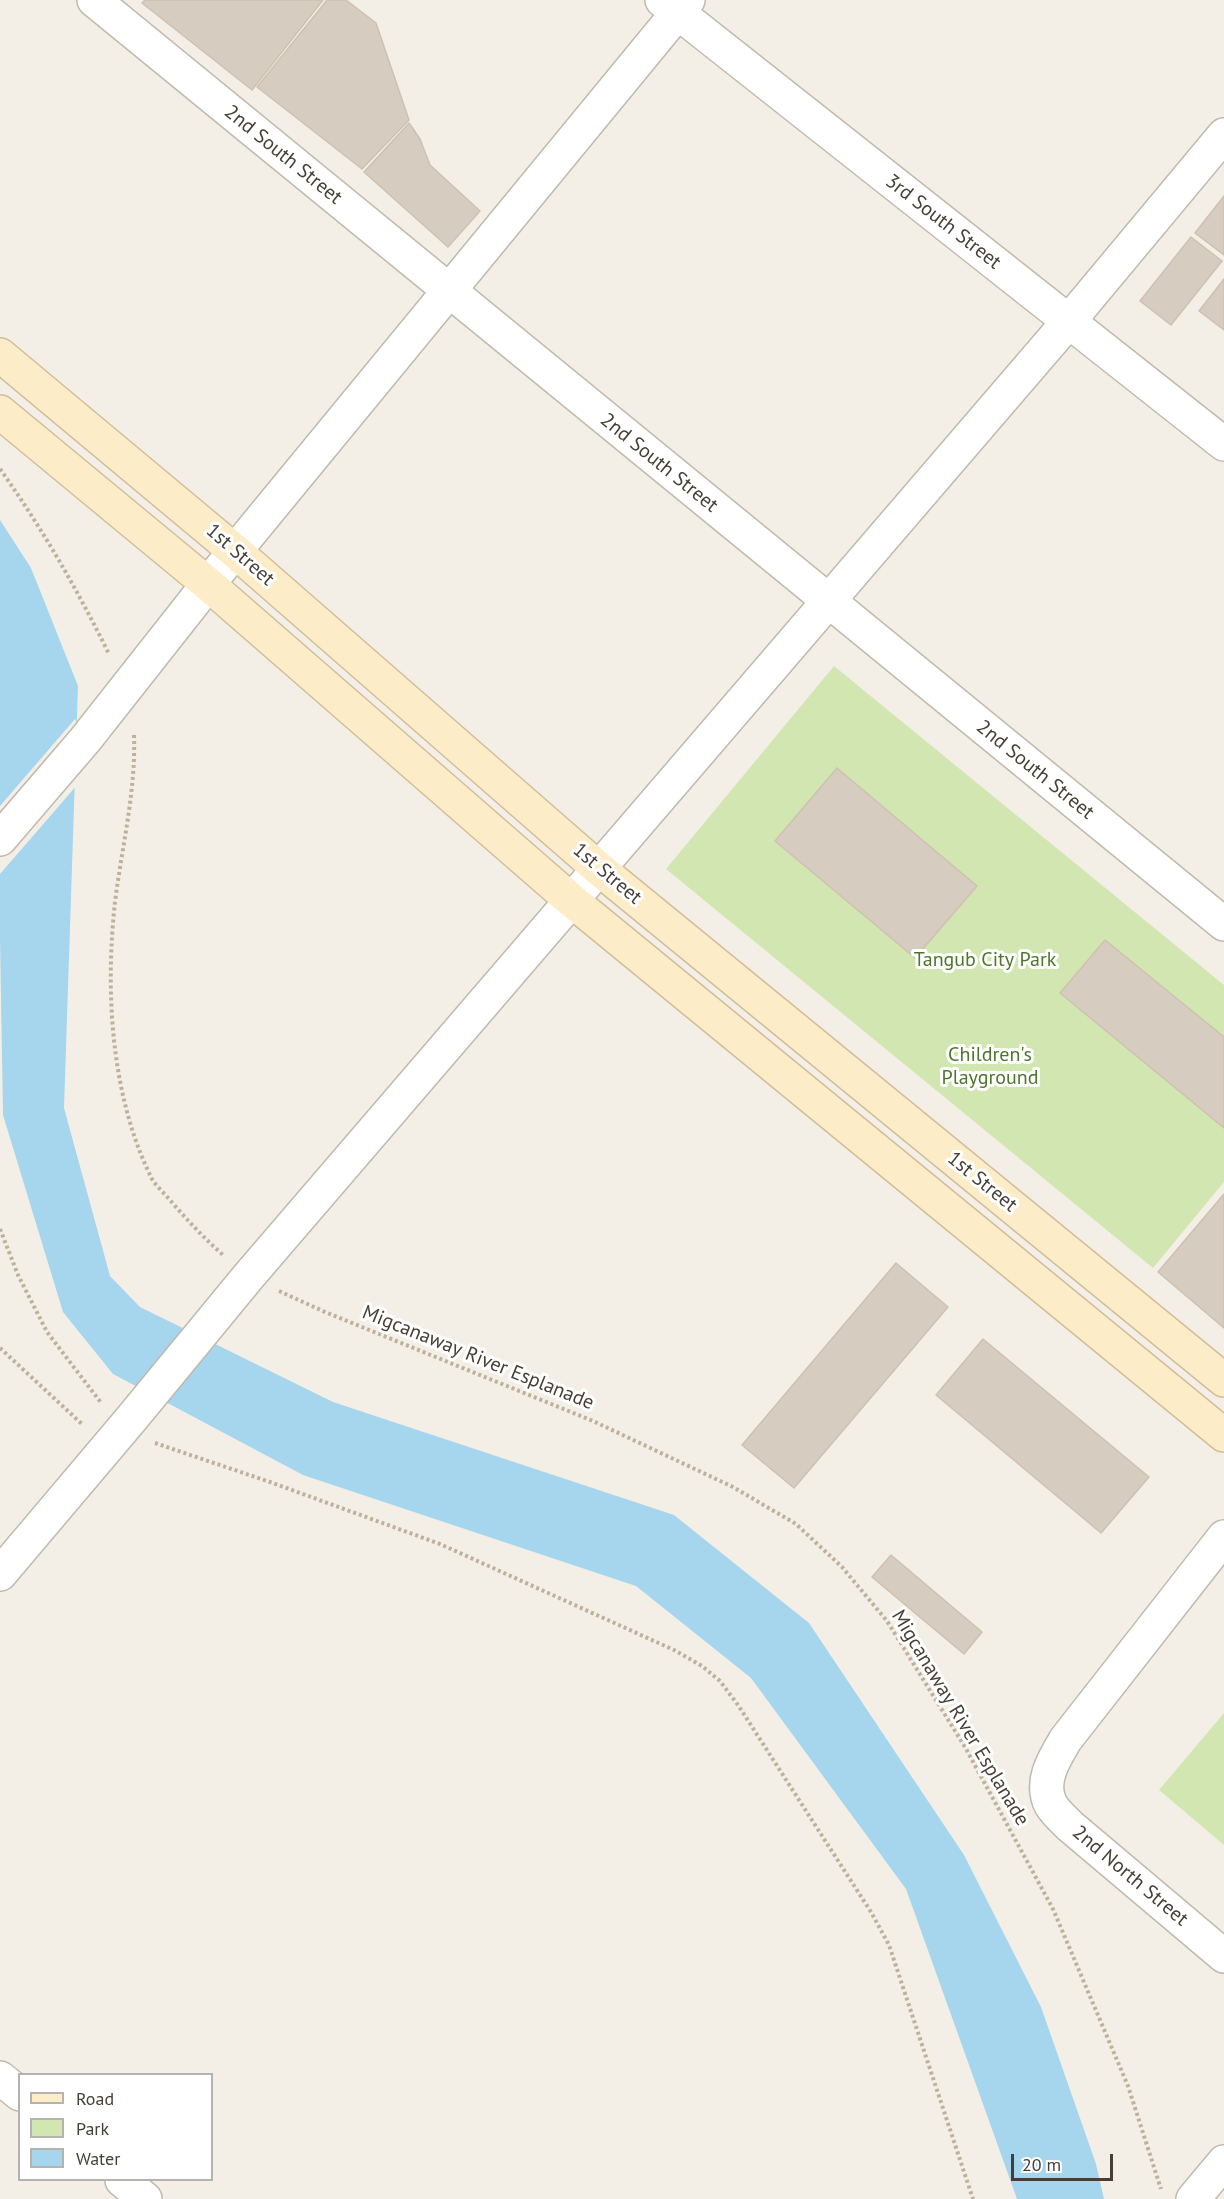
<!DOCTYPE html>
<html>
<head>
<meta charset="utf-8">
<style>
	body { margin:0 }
	#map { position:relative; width:1224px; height:2199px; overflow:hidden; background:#f3efe7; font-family:"PT Sans",sans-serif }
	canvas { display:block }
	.legend { position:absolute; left:18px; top:2073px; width:195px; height:108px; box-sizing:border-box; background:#fff; border:2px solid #b5b2af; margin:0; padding:8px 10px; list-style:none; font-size:18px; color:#463f36 }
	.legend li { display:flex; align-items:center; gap:12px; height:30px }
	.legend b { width:30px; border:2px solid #b5b2af }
	.scale { position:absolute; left:1011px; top:2154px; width:102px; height:27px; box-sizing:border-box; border:3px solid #463f36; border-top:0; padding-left:8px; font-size:18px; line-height:21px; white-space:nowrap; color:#463f36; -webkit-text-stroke:4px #fff; paint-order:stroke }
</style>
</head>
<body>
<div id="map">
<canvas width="1224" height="2199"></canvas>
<ul class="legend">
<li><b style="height:8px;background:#fdecc8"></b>Road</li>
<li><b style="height:16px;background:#d2e6b1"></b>Park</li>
<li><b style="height:16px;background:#a6d5ee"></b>Water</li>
</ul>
<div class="scale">20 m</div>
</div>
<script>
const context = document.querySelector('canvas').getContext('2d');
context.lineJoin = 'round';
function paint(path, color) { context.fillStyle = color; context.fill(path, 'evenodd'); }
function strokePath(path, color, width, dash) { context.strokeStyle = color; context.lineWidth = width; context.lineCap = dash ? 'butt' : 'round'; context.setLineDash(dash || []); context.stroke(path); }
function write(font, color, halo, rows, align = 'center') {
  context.font = font + ' "PT Sans",sans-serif'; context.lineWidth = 6; context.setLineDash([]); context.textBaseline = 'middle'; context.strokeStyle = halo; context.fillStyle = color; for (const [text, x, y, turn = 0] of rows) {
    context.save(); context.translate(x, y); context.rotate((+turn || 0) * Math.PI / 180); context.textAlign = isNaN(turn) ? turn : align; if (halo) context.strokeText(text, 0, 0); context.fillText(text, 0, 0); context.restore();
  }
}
paint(new Path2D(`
	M 834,666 L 1224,985 L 1224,1182 L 1153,1268 L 666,869 Z
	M 1224,1713 L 1224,1845 L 1159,1790 Z`), '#d2e6b1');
paint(new Path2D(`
	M 0,520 L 31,568 L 78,686 L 64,1108 L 110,1276 L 140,1307 L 333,1402 L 674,1515 L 809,1623 L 964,1855 L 1041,2007 L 1096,2164 L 1104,2199 L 1017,2199 L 906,1889 L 751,1678 L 636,1586 L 303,1475 L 113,1374 L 63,1312 L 3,1115 L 0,938 Z`), '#a6d5ee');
paint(new Path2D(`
	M 75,719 L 79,728 L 78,784 L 0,874 L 0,806 Z`), '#f3efe7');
const building = new Path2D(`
	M 145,0 L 323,0 L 252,90 L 142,3 Z
	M 327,0 L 346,0 L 376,23 L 409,120 L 362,169 L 257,87 Z
	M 409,123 L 420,139 L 430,165 L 480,211 L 448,247 L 364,172 Z
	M 1224,196 L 1224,255 L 1195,233 Z
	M 1191,237 L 1222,261 L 1171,325 L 1140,301 Z
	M 1224,279 L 1224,330 L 1199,311 Z
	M 837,768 L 977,886 L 915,958 L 775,841 Z
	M 1105,940 L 1224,1037 L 1224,1128 L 1060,993 Z
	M 1224,1194 L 1224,1328 L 1158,1272 Z
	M 896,1263 L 948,1307 L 794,1488 L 742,1445 Z
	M 983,1339 L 1149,1477 L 1101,1533 L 936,1395 Z
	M 891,1555 L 982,1632 L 964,1654 L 872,1577 Z`);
paint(building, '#d7ccc0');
strokePath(building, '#cfc1b1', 1.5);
const minor = new Path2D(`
	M 94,0 L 1224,924
	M 662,0 L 1224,444
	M 0,839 L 85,740 L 208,584 L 688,0
	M 1224,1537 L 1066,1739 C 1054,1759 1039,1782 1051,1805 C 1056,1813 1064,1820 1070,1826 L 1224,1956
	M 0,1574 L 132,1418 L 248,1277 L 1069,321 L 1224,135
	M 0,2078 L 20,2094
	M 122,2180 L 145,2199`);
const tertiary = new Path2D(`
	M 1193,2199 L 1224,2162`);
const secondary = new Path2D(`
	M 0,355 L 236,552 L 598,868 L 1224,1380
	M 0,412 L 208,584 L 571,900 L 1224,1435`);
strokePath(minor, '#c1b9ad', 36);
strokePath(tertiary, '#c1b9ad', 36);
strokePath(secondary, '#d1be98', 36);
strokePath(new Path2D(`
	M 0,469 C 42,528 77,589 109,654
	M 134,735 C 136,791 122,846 115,902 C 105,992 111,1097 152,1179 C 156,1186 164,1193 170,1200 C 187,1220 204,1238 223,1255
	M 0,1229 L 18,1275 L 47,1332 L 102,1404
	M 279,1291 L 325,1312 L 593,1421 L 733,1487 L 796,1524 L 842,1567 L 887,1621 L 965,1747 L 1053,1909 L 1128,2086 L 1161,2189
	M 0,1348 L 83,1425
	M 155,1443 L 270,1482 L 440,1544 L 674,1650 L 702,1666 L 720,1681 L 738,1705 L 871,1912 L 889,1945 L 973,2199`), '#bfb09c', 4, [3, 3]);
strokePath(minor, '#fff', 33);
strokePath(tertiary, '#fff', 33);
strokePath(secondary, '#fdecc8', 33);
write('20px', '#463f36', '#fff', [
	["2nd South Street",283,155,39],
	["3rd South Street",943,222,38],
	["2nd South Street",659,463,39],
	["1st Street",240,555,41],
	["2nd South Street",1035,770,39],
	["1st Street",607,874,40],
	["1st Street",982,1182,39],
	["Migcanaway River Esplanade",478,1358,22],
	["Migcanaway River Esplanade",960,1718,59],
	["2nd North Street",1130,1876,40]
]);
write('20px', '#4d762b', '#fff', [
	["Tangub City Park",985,960],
	["Children's",990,1055],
	["Playground",990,1078]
]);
</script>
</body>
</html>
